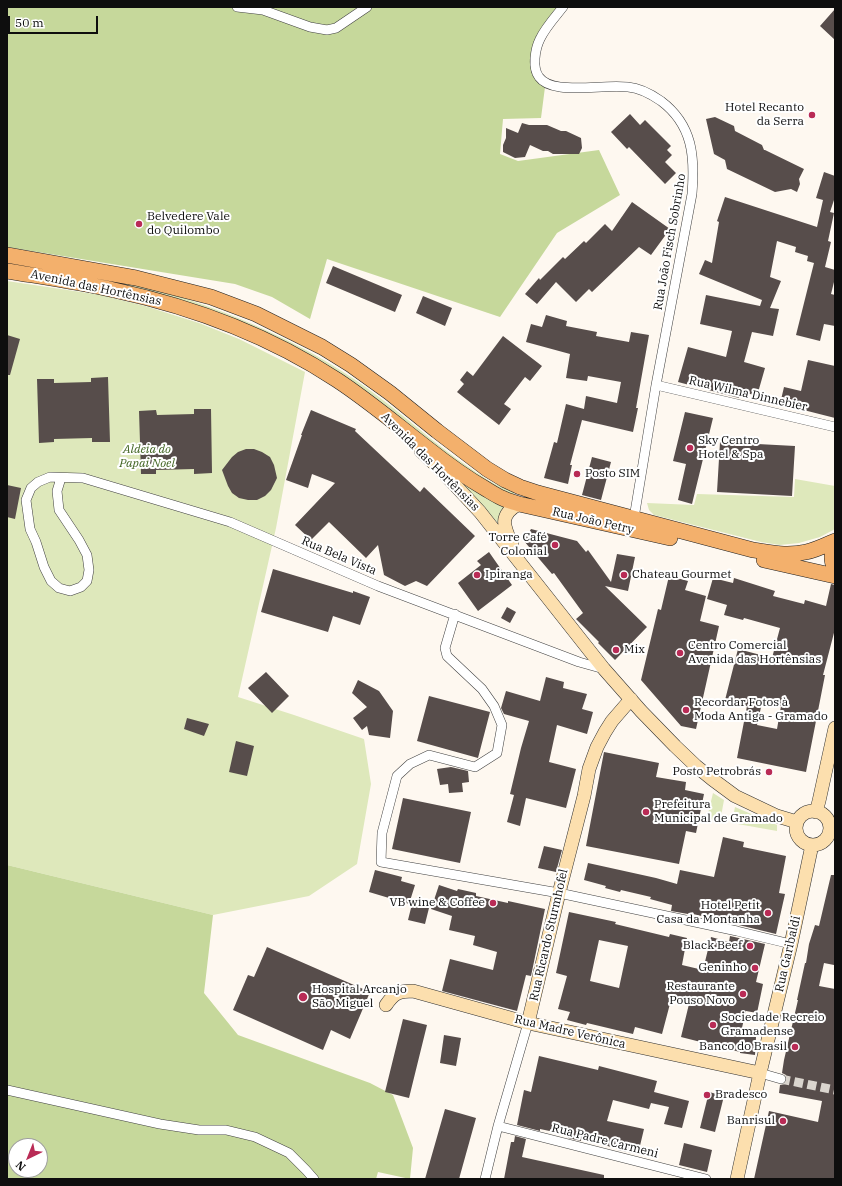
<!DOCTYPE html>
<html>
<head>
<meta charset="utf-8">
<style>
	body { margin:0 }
	#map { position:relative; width:842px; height:1186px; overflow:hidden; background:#fef8f0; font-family:"IBM Plex Serif",serif }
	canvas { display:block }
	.frame { position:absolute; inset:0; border:8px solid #0e0e0e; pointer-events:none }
	.north { position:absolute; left:8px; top:1138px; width:40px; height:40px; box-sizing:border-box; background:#fff; border:1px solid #9f9f9f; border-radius:50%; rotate:223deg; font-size:11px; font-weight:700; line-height:16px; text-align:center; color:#0e0e0e }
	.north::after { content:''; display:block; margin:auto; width:14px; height:18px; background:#b92b56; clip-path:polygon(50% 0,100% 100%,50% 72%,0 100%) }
	.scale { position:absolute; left:8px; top:16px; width:90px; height:18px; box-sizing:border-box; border:2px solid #0e0e0e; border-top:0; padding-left:5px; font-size:12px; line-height:14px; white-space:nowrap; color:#0e0e0e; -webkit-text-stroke:3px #fff; paint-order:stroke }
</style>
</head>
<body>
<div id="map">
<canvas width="842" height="1186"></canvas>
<div class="frame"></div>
<div class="north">N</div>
<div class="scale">50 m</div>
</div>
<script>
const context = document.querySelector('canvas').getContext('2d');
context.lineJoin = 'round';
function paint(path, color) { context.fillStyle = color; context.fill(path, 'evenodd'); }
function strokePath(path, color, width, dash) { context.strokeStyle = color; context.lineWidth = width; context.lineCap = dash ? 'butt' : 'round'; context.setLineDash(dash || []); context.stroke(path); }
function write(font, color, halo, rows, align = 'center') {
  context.font = font + ' "IBM Plex Serif",serif'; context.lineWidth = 4; context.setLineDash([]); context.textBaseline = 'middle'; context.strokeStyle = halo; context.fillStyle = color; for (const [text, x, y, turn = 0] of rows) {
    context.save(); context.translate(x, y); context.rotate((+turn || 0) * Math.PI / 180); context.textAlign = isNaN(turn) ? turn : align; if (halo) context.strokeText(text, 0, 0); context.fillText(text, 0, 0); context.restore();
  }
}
paint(new Path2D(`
	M 7,262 C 44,268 81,273 118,280 C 196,297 288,334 354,379 C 390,403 422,433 457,459 C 469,467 482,477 495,484 C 501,487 508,489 514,492 L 514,495 L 494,487 L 258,331 L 7,266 Z
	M 7,281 L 101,295 L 145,306 L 199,323 L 239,339 L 305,372 L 276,528 L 238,697 L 294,715 L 364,739 L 371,784 L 357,864 L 309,896 L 213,915 L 7,865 Z
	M 795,479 L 835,486 L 835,529 L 820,537 L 799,543 L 780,545 L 761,542 L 654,515 L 649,510 L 647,503 L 694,505 L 697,494 L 794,497 Z
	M 458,480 L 505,508 L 498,519 L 499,524 Z
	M 713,793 L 724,800 L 720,822 L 707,818 Z
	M 735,807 L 777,825 L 777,831 L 732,823 Z`), '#dee8bb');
paint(new Path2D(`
	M 7,7 L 558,7 L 532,54 L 545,87 L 541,118 L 503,119 L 500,154 L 518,161 L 599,150 L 620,195 L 557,233 L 500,317 L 327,259 L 310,319 L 272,297 L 235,284 L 7,247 Z
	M 7,865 L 213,915 L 204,993 L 238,1035 L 370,1083 L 393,1095 L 413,1148 L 410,1179 L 378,1172 L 376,1179 L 7,1179 ZM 16,1146 L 40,1146 L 40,1170 L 16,1170 Z`), '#c6d89b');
paint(new Path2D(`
	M 835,9 L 835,40 L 820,26 Z
	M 630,114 L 640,125 L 645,120 L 671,146 L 667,150 L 672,155 L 665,162 L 676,173 L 665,184 L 629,147 L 627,149 L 611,132 Z
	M 715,117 L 734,126 L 735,131 L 762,145 L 764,150 L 765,150 L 804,169 L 799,179 L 800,184 L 797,192 L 791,189 L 775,192 L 727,169 L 725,160 L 714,154 L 706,119 Z
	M 522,123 L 529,125 L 547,125 L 561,131 L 566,131 L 581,138 L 582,148 L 579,154 L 553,154 L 548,151 L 543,151 L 530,145 L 525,157 L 515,158 L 503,152 L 503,145 L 506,138 L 506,128 L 518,133 Z
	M 824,172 L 835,176 L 835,197 L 830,212 L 834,213 L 828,241 L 831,242 L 825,267 L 835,270 L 835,278 L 831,294 L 835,295 L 835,326 L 824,324 L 820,341 L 796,335 L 814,263 L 807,261 L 808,256 L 795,252 L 796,247 L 777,241 L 770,277 L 781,281 L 770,308 L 779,309 L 773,336 L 752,332 L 744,362 L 765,368 L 757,396 L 740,391 L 739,398 L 678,382 L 688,347 L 726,357 L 732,331 L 700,324 L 706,295 L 760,306 L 762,300 L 699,274 L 705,260 L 712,263 L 719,222 L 717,221 L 725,197 L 817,227 L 823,200 L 816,198 Z
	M 632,202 L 670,229 L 651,255 L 639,247 L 592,292 L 589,289 L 576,302 L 556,282 L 537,304 L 525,294 L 539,278 L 540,280 L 563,257 L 565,259 L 584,241 L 586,243 L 605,224 L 612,231 Z
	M 333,266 L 402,295 L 395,312 L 326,283 Z
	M 423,296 L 452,308 L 445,326 L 416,313 Z
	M 546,315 L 567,321 L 566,326 L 597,332 L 596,336 L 629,342 L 631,332 L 649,335 L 636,408 L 638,408 L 633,432 L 582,420 L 570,465 L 572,465 L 568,484 L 544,478 L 554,442 L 557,443 L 566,404 L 584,409 L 586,396 L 617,403 L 621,382 L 588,376 L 587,381 L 566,378 L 570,354 L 526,342 L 531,324 L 542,327 Z
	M 7,335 L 20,339 L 10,375 L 7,375 Z
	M 503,336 L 542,366 L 530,381 L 525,377 L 504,404 L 511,409 L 499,425 L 457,392 L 464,384 L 460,380 L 467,371 L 473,376 Z
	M 808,360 L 835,366 L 835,418 L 780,404 L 784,387 L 801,391 Z
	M 108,377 L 110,442 L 92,442 L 92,438 L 54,439 L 54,442 L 39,443 L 37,379 L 54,379 L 54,383 L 91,382 L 91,378 Z
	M 194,409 L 211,409 L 212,473 L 194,474 L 194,469 L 156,470 L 156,474 L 141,474 L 139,411 L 156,410 L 157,415 L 194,414 Z
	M 311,410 L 356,429 L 355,431 L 420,492 L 424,487 L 475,536 L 427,586 L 416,581 L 405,586 L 384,575 L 378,545 L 366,558 L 329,522 L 311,540 L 295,525 L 335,483 L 312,474 L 308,488 L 286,480 L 302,435 L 301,435 Z
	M 685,412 L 713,418 L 692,504 L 678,500 L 686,464 L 673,461 Z
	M 720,442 L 795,446 L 792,496 L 717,492 Z
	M 246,449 L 254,449 L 262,452 L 270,457 L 274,465 L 277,478 L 271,490 L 265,496 L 257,500 L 248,500 L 239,498 L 232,493 L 228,486 L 222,470 L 232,457 L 238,452 Z
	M 592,457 L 611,462 L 601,500 L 582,495 Z
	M 7,485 L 21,488 L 15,519 L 7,517 Z
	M 531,529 L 577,541 L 586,552 L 588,550 L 611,582 L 617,554 L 635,557 L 628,591 L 605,586 L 647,627 L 615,660 L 598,643 L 599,642 L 576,619 L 583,613 L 554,573 L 552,574 L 524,541 Z
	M 489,552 L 512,585 L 478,611 L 458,583 L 481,565 L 477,561 Z
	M 273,569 L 353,593 L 353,591 L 370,597 L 360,625 L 333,616 L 328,632 L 261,612 Z
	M 669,576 L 688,581 L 685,590 L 706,596 L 700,621 L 719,626 L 696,729 L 681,726 L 641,680 L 658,609 L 661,610 Z
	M 713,578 L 733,583 L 734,578 L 775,591 L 773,596 L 804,604 L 805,600 L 826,606 L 831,584 L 835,585 L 835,629 L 823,675 L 825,675 L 806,772 L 737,758 L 747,706 L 725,700 L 738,649 L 772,658 L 780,628 L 744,618 L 743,620 L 724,615 L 727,605 L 707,599 ZM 762,703 L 781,706 L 777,729 L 757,725 Z
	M 507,607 L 516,612 L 510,623 L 501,618 Z
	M 266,672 L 289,696 L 272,713 L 248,688 Z
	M 546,677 L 564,682 L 563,688 L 587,694 L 582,709 L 593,712 L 587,734 L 557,725 L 549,762 L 576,769 L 566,808 L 526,798 L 520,826 L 507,822 L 514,795 L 510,794 L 521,748 L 529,721 L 504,714 L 501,708 L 506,691 L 540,701 Z
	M 358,680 L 379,691 L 393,711 L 390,738 L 369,735 L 367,726 L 362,730 L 353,718 L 367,707 L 352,693 Z
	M 429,696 L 490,712 L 478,758 L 417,741 Z
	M 187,718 L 209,724 L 204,736 L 184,729 Z
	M 236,741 L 254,746 L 247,776 L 229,772 Z
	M 604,752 L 659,763 L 656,777 L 686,782 L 685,790 L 704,794 L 696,833 L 686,831 L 679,864 L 586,846 Z
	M 451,767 L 468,771 L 469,782 L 462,783 L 463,792 L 449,793 L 448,784 L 440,785 L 437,769 Z
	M 403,798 L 471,812 L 460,863 L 392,849 Z
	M 723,837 L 744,842 L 743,847 L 786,856 L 779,893 L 785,894 L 776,934 L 689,913 L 688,914 L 671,911 L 672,905 L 650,899 L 651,897 L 621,890 L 620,892 L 605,888 L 606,886 L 584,880 L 588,863 L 656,878 L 677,884 L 680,870 L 714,877 Z
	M 544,846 L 562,850 L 556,872 L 538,868 Z
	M 375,870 L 402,877 L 401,881 L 415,885 L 409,904 L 369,892 Z
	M 831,875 L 835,875 L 835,957 L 834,965 L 824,963 L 819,986 L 835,989 L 835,1179 L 754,1179 L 769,1111 L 818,1122 L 822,1101 L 779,1093 L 780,1085 L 785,1084 L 787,1080 L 786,1075 L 782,1073 L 784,1060 L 798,1000 L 797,1000 L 805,963 L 806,963 L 809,944 L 815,925 L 819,926 Z
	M 439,885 L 457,891 L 458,889 L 476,893 L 476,896 L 508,903 L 508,901 L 545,909 L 531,976 L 526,975 L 517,1011 L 442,991 L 450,959 L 493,970 L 497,952 L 473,945 L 475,936 L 449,930 L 452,916 L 431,909 Z
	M 413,900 L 430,904 L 425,924 L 408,920 Z
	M 569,912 L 616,922 L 615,924 L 669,937 L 670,934 L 687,938 L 682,965 L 703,970 L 711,937 L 729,942 L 730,936 L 765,944 L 756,982 L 763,984 L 757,1013 L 746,1011 L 740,1036 L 756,1037 L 755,1055 L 740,1053 L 740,1052 L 681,1037 L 689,1004 L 671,1000 L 662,1034 L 635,1027 L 633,1034 L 587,1023 L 586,1025 L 567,1020 L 570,1012 L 558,1009 L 567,976 L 556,973 ZM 599,940 L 628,946 L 619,988 L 590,981 Z
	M 267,947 L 370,992 L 350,1039 L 331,1030 L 323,1050 L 233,1010 L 248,975 L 254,977 Z
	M 403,1019 L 427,1025 L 409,1098 L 385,1092 Z
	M 444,1035 L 461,1038 L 456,1066 L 440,1063 Z
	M 539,1056 L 598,1070 L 599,1066 L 657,1081 L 654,1092 L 689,1101 L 682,1128 L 664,1124 L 669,1107 L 651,1103 L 649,1109 L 613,1100 L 607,1121 L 644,1129 L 638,1154 L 618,1150 L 619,1149 L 581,1139 L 581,1141 L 568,1138 L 569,1135 L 540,1129 L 540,1131 L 517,1125 L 524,1090 L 531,1092 Z
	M 709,1092 L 724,1096 L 715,1132 L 700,1128 Z
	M 445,1109 L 476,1118 L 459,1179 L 425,1179 Z
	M 515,1136 L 526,1139 L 522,1157 L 604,1175 L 604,1179 L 504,1179 L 511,1142 L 514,1142 Z
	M 684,1143 L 712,1150 L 707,1172 L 679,1165 Z`), '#574d4b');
strokePath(new Path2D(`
	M 781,1079 L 835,1090`), '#dad5ce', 9, [9, 4.5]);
const street = new Path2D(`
	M 237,7 L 263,10 L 310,27 L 327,30 L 336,28 L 367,7
	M 563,7 C 555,17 545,28 540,39 C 535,49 532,68 539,77 C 544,84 553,86 560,87 C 583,90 605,85 628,87 C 640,88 651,94 661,101 C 693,125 695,157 692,194 L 656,385 L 634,518
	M 656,385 L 835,427
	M 61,478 L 57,491 L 59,510 L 79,540 L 87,555 L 89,570 L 87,581 L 81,587 L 70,591 L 59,588 L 51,581 L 44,567 L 36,542 L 30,529 L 26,500 L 31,488 L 38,482 L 50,477 L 83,478 L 230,522 L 378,586 L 579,662 L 604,669
	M 455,614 L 445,648 L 447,656 L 482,689 L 494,706 L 502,725 L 497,753 L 475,767 L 429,755 L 410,764 L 397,776 L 382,833 L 381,862 L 559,893 L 737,931 L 791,944
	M 760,1073 L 781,1079
	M 7,1090 L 160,1124 L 199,1130 L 226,1130 L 255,1137 L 289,1153 L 306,1170 L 314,1179
	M 498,1126 L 706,1179
	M 485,1179 L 498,1126 L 528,1023`);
const secondary = new Path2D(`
	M 421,451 L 442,471 L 480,512 L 604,669 L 641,711 L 675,746 L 696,766 L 712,779 L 735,796 L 777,816 L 797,822
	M 512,545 C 504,527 498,515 519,504
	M796 828a17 17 0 1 1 34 0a17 17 0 1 1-34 0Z
	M 816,812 L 819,801 L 835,728
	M 386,1005 C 394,993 399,991 413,991 L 528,1023 L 760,1073
	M 528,1023 L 559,893 L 584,796 L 589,769 L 597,747 L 605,732 L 612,721 L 631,699
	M 737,1179 L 760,1073 L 791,944 L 812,845`);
const primary = new Path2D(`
	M 7,255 L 136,278 L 211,297 L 256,314 L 322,347 L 351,365 L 390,393 L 437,431 L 487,469 L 505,480 L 520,487 L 538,493 L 753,550 C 771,553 788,556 806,552 C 816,550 826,545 835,541
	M 7,271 C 43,277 79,282 114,290 C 193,307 270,336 337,380 C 369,401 397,425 427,448 C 446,463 465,477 486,489 C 491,492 497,496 502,498 C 508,501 513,502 519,504 L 670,538
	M 835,545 C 831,553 831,561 835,569
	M 764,560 L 835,576`);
strokePath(street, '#414141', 10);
strokePath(secondary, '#303030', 14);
strokePath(primary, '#1f1f1f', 16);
strokePath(street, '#fff', 9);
strokePath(secondary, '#fcdfae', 13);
strokePath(primary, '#f3b06c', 15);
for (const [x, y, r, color] of [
	[812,115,4,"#b92b56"],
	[139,224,4,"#b92b56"],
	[690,448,4,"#b92b56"],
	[577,474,4,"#b92b56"],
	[555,545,4,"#b92b56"],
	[477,575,4,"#b92b56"],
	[624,575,4,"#b92b56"],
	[616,650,4,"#b92b56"],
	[680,653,4,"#b92b56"],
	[686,710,4,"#b92b56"],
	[769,772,4,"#b92b56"],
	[646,812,4,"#b92b56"],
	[493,903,4,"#b92b56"],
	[768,913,4,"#b92b56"],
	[750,946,4,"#b92b56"],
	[755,968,4,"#b92b56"],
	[743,994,4,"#b92b56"],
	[303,997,5,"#b92b56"],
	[713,1025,4,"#b92b56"],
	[795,1047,4,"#b92b56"],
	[707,1095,4,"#b92b56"],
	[783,1121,4,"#b92b56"]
]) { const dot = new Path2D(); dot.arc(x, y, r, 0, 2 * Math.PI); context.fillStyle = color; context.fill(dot); strokePath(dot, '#fff', 1.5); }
write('12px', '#0e0e0e', '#fff', [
	["Hotel Recanto",804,108,"right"],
	["da Serra",804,122,"right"],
	["Belvedere Vale",147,217],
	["do Quilombo",147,231],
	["Sky Centro",698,441],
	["Hotel & Spa",698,455],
	["Posto SIM",585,474],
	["Torre Café",547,538,"right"],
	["Colonial",547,552,"right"],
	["Ipiranga",485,575],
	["Chateau Gourmet",632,575],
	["Centro Comercial",688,646],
	["Avenida das Hortênsias",688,660],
	["Mix",624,650],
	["Recordar Fotos à",694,703],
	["Moda Antiga - Gramado",694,717],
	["Posto Petrobrás",761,772,"right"],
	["Prefeitura",654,805],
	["Municipal de Gramado",654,819],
	["VB wine & Coffee",485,903,"right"],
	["Hotel Petit",760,906,"right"],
	["Casa da Montanha",760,920,"right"],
	["Black Beef",742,946,"right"],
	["Geninho",747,968,"right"],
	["Restaurante",735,987,"right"],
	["Pouso Novo",735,1001,"right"],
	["Hospital Arcanjo",312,990],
	["São Miguel",312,1004],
	["Sociedade Recreio",721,1018],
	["Gramadense",721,1032],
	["Banco do Brasil",787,1047,"right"],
	["Bradesco",715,1095],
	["Banrisul",775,1121,"right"]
], 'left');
write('12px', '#0e0e0e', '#fff', [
	["Rua João Fisch Sobrinho",670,242,-80],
	["Avenida das Hortênsias",96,288,12],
	["Rua Wilma Dinnebier",748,394,13],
	["Avenida das Hortênsias",430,462,45],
	["Rua João Petry",593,521,13],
	["Rua Bela Vista",339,556,23],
	["Rua Ricardo Sturmhofel",549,935,-77],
	["Rua Garibaldi",788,954,-77],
	["Rua Madre Verônica",570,1032,13],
	["Rua Padre Carmeni",605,1141,14]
]);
write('italic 12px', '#406421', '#fff', [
	["Aldeia do",147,450],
	["Papai Noel",147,464]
]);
</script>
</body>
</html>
